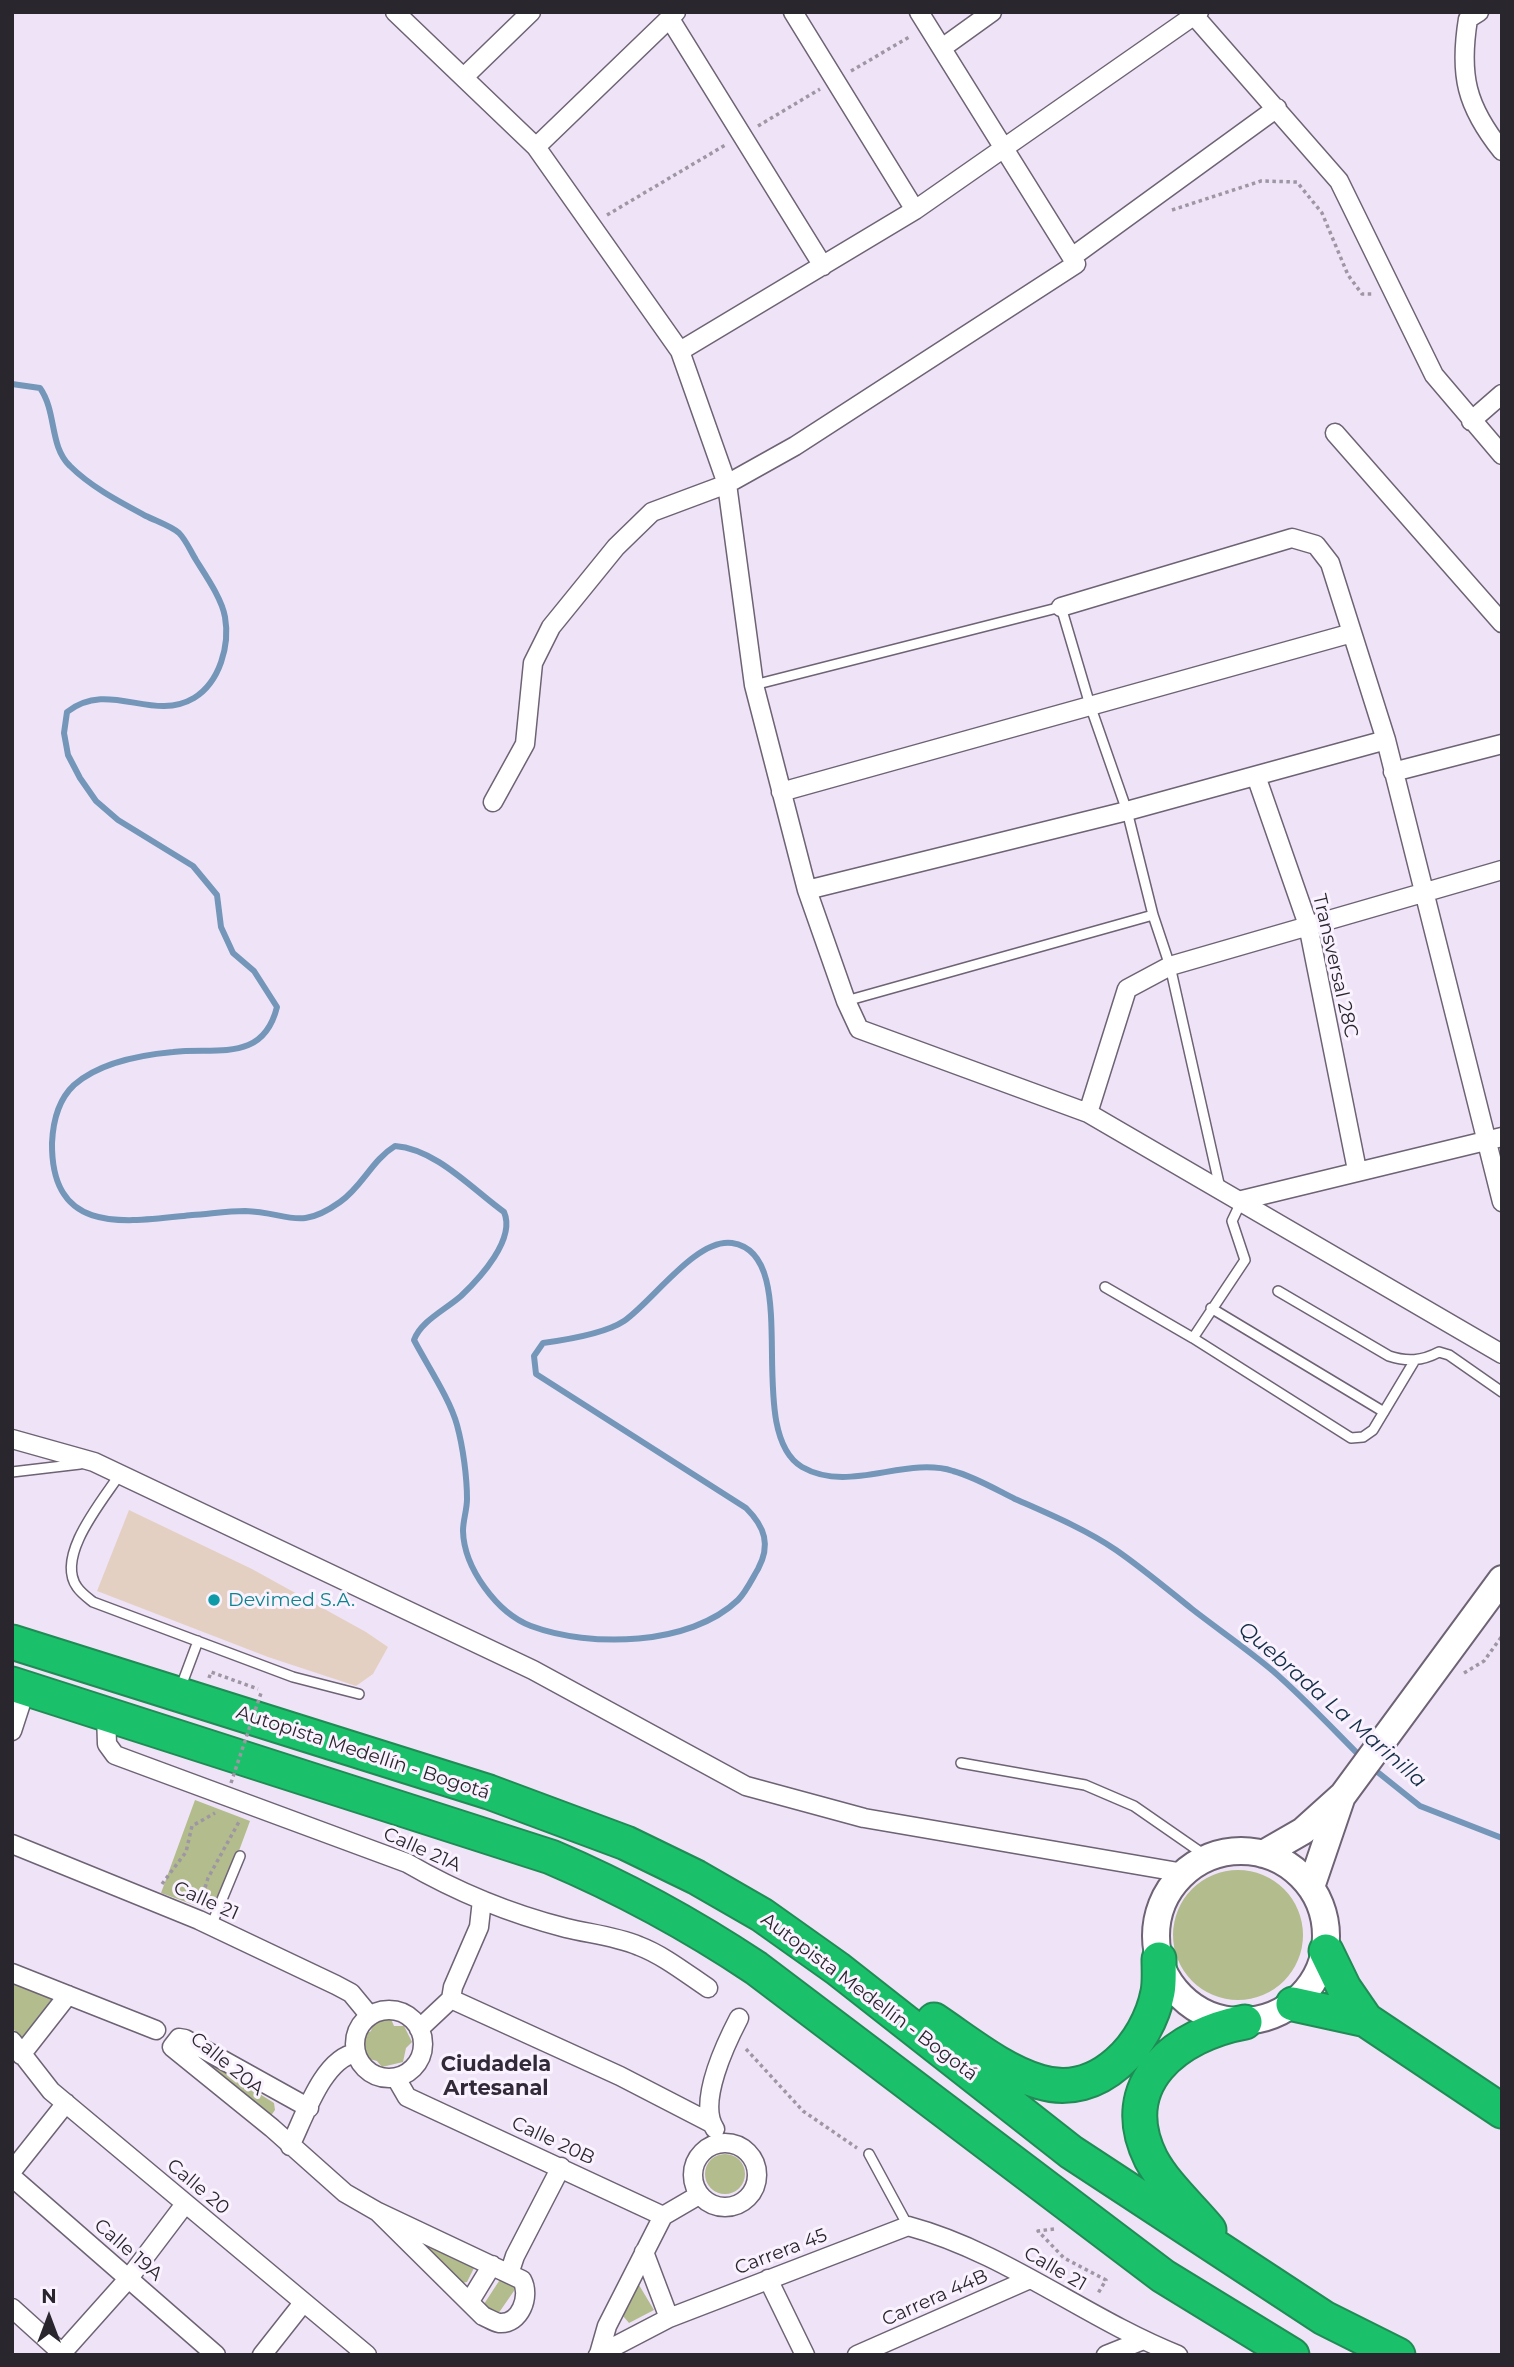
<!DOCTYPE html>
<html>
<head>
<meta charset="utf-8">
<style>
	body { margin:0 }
	#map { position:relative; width:1514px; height:2367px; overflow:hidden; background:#efe4f7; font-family:Montserrat,sans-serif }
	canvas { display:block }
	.frame { position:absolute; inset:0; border:14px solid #2a262d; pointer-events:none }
	.north { position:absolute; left:14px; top:2283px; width:70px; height:70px; -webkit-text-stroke:5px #faf3ff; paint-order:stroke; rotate:0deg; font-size:19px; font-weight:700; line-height:28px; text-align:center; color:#2a262d }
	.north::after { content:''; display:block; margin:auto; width:24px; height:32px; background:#2a262d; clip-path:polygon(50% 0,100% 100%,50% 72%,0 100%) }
</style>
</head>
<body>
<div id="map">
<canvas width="1514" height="2367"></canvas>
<div class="frame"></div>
<div class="north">N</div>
</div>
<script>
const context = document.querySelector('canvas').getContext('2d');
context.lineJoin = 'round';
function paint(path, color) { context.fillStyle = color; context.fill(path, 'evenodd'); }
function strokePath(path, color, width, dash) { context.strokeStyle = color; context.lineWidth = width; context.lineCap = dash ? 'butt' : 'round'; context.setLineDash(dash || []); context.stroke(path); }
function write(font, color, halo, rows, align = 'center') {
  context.font = font + ' Montserrat,sans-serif'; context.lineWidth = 6; context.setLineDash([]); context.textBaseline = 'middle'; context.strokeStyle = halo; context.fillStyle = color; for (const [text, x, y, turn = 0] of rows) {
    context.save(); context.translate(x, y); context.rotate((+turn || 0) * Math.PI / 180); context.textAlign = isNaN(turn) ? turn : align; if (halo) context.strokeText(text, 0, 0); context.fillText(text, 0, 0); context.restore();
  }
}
paint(new Path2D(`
	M 195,1800 L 250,1821 L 216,1913 L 161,1893 Z
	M1173 1935a65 65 0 1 1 130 0a65 65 0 1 1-130 0Z
	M 12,1979 L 59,1997 L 23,2041 L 12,2027 Z
	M 387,2019 L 391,2019 L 394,2026 L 404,2026 L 412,2042 L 406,2048 L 403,2062 L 382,2067 L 377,2061 L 369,2059 L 362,2046 L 364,2035 L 371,2031 L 373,2023 Z
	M 187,2048 L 274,2103 L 275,2110 L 270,2117 L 249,2104 L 252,2099 L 247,2096 L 244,2101 Z
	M705 2174a20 20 0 1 1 40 0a20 20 0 1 1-40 0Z
	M 421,2239 L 475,2266 L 467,2282 L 461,2283 L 419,2243 Z
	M 501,2278 L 514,2282 L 516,2288 L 498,2314 L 485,2308 L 484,2304 Z
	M 639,2285 L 654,2310 L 629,2323 L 623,2316 L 636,2286 Z`), '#b3bc8c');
strokePath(new Path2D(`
	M 12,384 L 40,388 C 57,412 49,446 70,466 C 91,487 120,502 146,516 C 156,521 171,526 179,533 C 186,540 191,552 196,560 C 206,576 222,599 225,617 C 230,645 220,682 194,698 C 152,723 109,679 67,712 L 64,733 L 68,755 L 80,778 L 96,801 L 118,820 L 193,866 L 217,895 L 221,927 L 233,953 L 254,971 L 277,1007 C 263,1063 217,1047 173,1052 C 140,1055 100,1062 74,1085 C 58,1100 53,1121 52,1143 C 51,1236 125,1222 192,1215 C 209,1214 227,1211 245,1211 C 288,1212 298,1232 340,1202 C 362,1187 372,1160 395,1146 C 436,1149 472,1189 504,1212 C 516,1239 480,1278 461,1296 C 445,1310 421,1321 414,1340 C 427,1365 450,1399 457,1425 C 463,1447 467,1477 467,1499 C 467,1510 463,1520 463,1531 C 464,1568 497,1613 531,1626 C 590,1648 690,1646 738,1600 C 746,1592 752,1579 758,1569 C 771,1545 765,1527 746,1508 L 536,1374 L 534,1356 L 543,1343 C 565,1340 606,1333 624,1321 C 653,1301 696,1238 732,1243 C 806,1254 741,1431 802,1467 C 849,1494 905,1456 953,1471 C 975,1477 995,1489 1015,1499 C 1049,1514 1085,1529 1116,1550 C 1142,1568 1167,1589 1192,1609 C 1219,1630 1247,1649 1273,1671 C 1304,1698 1333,1729 1362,1758
	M 1370,1766 L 1420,1806 L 1502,1838`), '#7496b9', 6);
paint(new Path2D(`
	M 129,1510 L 252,1569 L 366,1632 L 388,1647 L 373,1674 L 356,1686 L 268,1657 L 97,1591 Z`), '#e4d0c2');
const lane = new Path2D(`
	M 754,685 L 1061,607 L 1090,705 L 1127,811 L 1153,915 L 1170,966 L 1220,1188
	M 846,1001 L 1153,915
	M 1105,1287 L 1193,1338 L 1351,1438 L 1363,1437 L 1373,1430 L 1415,1360
	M 1278,1291 L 1389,1356 C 1407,1362 1422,1361 1439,1352 L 1449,1355 L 1502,1392
	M 1211,1308 L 1384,1412
	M 1193,1338 L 1245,1260 L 1232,1221 L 1242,1200
	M 12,1472 L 80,1464
	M 120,1474 C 103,1500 55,1556 77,1587 C 81,1593 88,1598 93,1602 L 293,1677 L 359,1694
	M 180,1689 L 198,1641
	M 961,1763 L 1085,1785 L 1134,1806 L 1209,1858
	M 211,1926 L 240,1856
	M 869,2154 L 908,2226`);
const street = new Path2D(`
	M 395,12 L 536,147 L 680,351 L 727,484 L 795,446 L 1076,264 L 919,12
	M 793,12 L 915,210
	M 1191,12 L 1339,181 L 1434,375 L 1502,455
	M 1479,12 L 1468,19 C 1459,75 1466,106 1502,151
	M 670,19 L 823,266
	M 942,48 L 992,12
	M 465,76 L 531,12
	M 536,147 L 676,12
	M 1072,257 L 1277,108
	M 680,351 L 915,210 L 1199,12
	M 1471,421 L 1502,394
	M 1335,433 L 1502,623
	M 1061,607 L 1292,538 L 1316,545 L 1330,563 L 1386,740 L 1502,1202
	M 1393,772 L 1502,744
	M 1256,776 L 1308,925 L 1357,1170
	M 781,792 L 1352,633
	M 493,802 L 525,744 L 533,663 L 551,627 L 616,547 L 652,512 L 727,484 L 754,685 L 807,890 L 846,1001 L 859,1029 L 1088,1113 L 1502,1354
	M 807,890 L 1127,811 L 1386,740
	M 1088,1113 L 1127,989 L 1170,966 L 1502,870
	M 1242,1200 L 1502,1137
	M 12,1439 L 94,1462 L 533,1670 L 746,1786 L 864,1818 L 1184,1873
	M 106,1713 L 107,1744 L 115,1755 L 407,1863 C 457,1892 511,1914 566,1928 C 591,1934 615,1936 639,1946 C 663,1955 687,1974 708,1988
	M 12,1731 L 26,1688
	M 12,1844 L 199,1920 L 336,1985 L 351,1993 L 370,2016
	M 12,1973 L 156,2030
	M 451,1999 L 620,2076 L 711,2123
	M355 2044a34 34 0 1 1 68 0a34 34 0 1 1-68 0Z
	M 419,2029 L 451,1999 L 453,1987 L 479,1927 L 482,1900
	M 12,2041 L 51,2091 L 367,2355
	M 21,2055 L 68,1995
	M 396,2078 L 407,2097 L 663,2216
	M 309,2108 L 185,2039 L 179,2038 L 172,2047 L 272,2128 L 345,2193 L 378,2212 L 522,2280 C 531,2296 520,2325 499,2323 C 494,2322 488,2318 483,2316 L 378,2212
	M 715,2129 C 697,2103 726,2043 739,2018
	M693 2175a32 32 0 1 1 64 0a32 32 0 1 1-64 0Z
	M 290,2146 C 304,2118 323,2058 356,2053
	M 12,2171 L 66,2103
	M 12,2177 L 216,2355
	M 644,2252 L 669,2318
	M 510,2271 L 515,2256 L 561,2167
	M 768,2279 L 805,2355
	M 470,2301 L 492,2265
	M 12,2308 L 64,2355
	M 62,2353 L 129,2278 L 185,2204
	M 599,2354 L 607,2326 L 663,2216 L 699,2195
	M 262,2355 L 303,2303
	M 598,2355 L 669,2318 L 908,2226 C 1005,2252 1085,2318 1178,2355
	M 857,2355 L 1030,2279
	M 1106,2355 L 1141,2341`);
const secondary = new Path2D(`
	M1156 1936a85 85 0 1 1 170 0a85 85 0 1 1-170 0Z
	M 1263,1854 L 1303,1831 L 1343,1795 L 1502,1579
	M 1311,1887 L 1342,1796`);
const highway = new Path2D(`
	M 12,1642 L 489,1792 L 626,1843 L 696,1877 L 762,1915 L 838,1969 L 1071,2152 L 1324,2318 L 1398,2355
	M 12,1684 L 551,1857 C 624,1888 690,1924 756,1968 L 1163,2276 L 1292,2355
	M 1326,1951 L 1344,1988 L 1366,2020
	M 1293,2004 L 1366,2020 L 1502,2111
	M 934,2020 C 967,2042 1002,2071 1040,2082 C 1099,2100 1148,2044 1158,1992 C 1160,1981 1159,1970 1159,1959
	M 1209,2230 C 1190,2207 1165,2185 1151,2159 C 1113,2083 1178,2034 1245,2022`);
strokePath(lane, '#6d6374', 12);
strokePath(street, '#6d6374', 21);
strokePath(secondary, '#6d6374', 30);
strokePath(highway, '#208b55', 37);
strokePath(new Path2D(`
	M 851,71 L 911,36
	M 758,126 L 820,89
	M 1172,210 L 1261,181 L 1297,182 L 1322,213 L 1348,275 L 1362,294 L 1374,294
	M 607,215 L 727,144
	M 1464,1673 L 1484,1661 L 1502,1636
	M 209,1678 L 211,1672 L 258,1689
	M 162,1884 L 186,1852 L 192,1826 L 215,1813
	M 201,1901 L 208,1878 L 240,1820
	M 746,2049 L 803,2111 L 857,2148
	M 1054,2229 L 1038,2231 L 1064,2258 L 1106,2280 L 1097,2295`), '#9e96a4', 3.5, [3.5, 3.5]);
strokePath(lane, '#fff', 9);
strokePath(street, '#fff', 18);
strokePath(secondary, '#fff', 26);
strokePath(highway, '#1bc16a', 33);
strokePath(new Path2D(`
	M 231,1783 L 262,1690`), '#9e96a4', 3.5, [3.5, 3.5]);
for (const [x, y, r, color] of [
	[214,1600,7,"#0f9aa8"]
]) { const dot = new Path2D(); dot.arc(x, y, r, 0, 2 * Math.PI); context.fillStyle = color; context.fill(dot); strokePath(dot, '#faf3ff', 2.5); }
write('19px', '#2a262d', '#faf3ff', [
	["Transversal 28C",1335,966,77],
	["Autopista Medellín - Bogotá",363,1753,18],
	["Calle 21A",422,1850,24],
	["Calle 21",206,1901,24],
	["Autopista Medellín - Bogotá",869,1997,37],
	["Calle 20A",227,2064,39],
	["Calle 20B",553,2141,25],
	["Calle 20",198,2187,40],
	["Calle 19A",128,2250,41],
	["Carrera 45",781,2252,-21],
	["Calle 21",1055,2269,30],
	["Carrera 44B",935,2298,-24]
]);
write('19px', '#0d838f', '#faf3ff', [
	["Devimed S.A.",228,1600]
], 'left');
write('italic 21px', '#122d45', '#faf3ff', [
	["Quebrada La Marinilla",1332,1705,41]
]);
write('bold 21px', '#332a39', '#faf3ff', [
	["Ciudadela",496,2065],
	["Artesanal",496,2089]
]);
</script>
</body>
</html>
